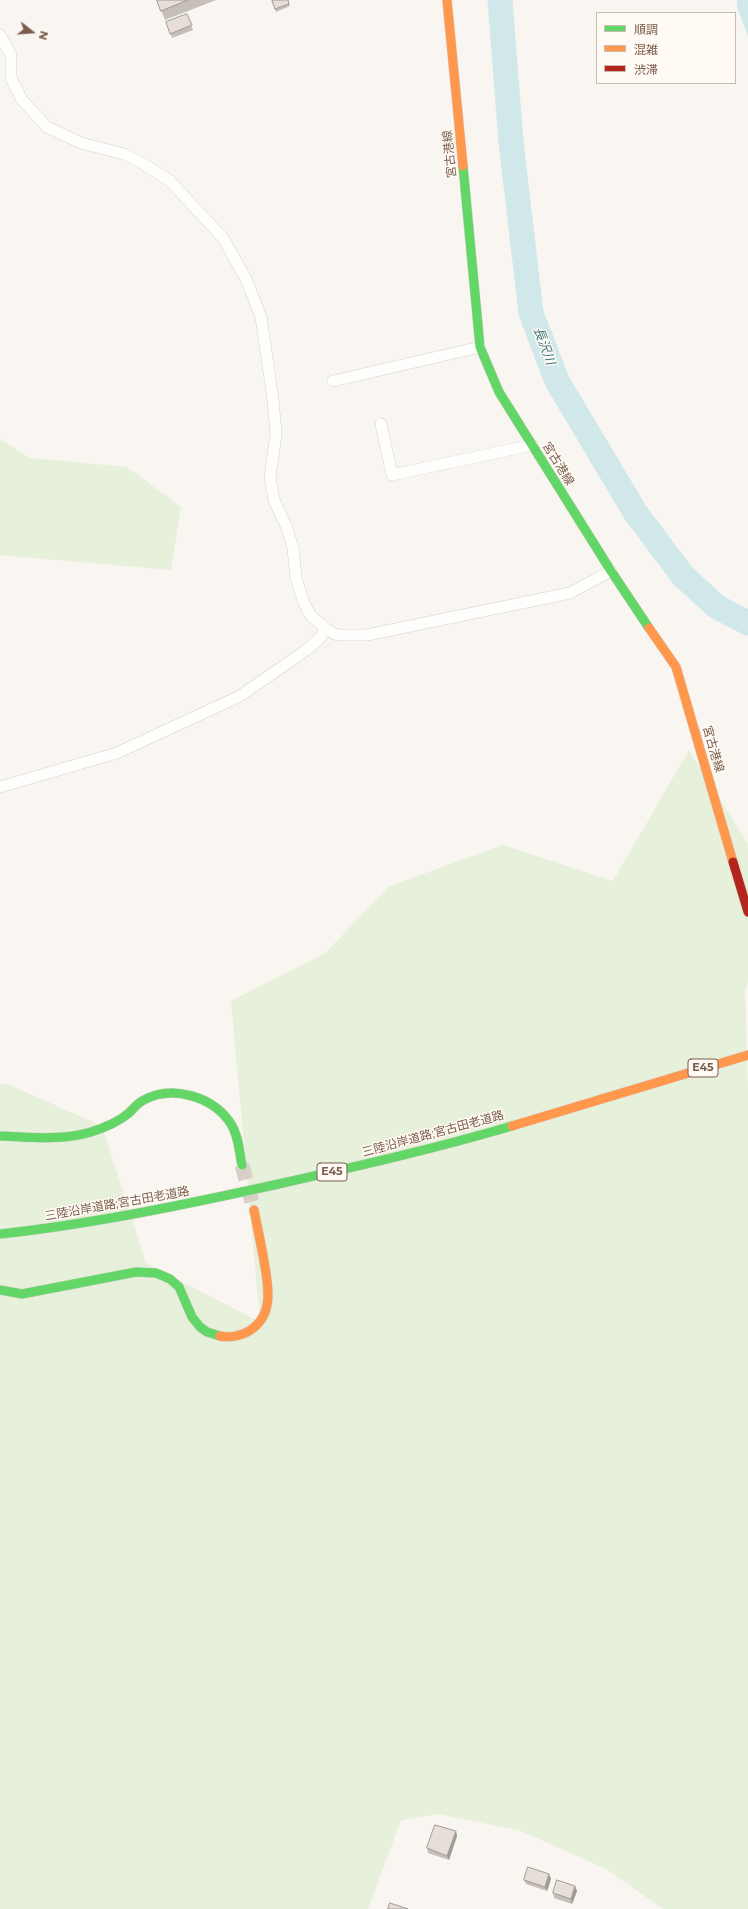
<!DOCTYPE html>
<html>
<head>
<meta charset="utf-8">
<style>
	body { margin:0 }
	#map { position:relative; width:748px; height:1909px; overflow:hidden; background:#f9f5f0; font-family:Montserrat,"Noto Sans JP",sans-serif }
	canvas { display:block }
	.legend { position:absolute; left:596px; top:12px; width:140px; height:72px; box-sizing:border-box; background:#fffaf3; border:1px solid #cabbb1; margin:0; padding:5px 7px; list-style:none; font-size:12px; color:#7a5c4d }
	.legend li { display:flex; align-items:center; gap:8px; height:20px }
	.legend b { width:20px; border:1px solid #cabbb1 }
	.north { position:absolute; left:12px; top:12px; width:40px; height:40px; -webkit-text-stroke:3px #fffaf3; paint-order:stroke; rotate:107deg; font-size:11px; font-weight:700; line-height:16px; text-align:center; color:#7a5c4d }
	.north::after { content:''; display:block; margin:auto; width:14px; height:18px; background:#7a5c4d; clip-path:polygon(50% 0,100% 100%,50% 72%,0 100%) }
</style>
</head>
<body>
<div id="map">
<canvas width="748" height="1909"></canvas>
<ul class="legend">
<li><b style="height:5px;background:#63d668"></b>順調</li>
<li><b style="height:5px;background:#ff974d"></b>混雑</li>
<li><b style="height:5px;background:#b3261e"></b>渋滞</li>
</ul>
<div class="north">N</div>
</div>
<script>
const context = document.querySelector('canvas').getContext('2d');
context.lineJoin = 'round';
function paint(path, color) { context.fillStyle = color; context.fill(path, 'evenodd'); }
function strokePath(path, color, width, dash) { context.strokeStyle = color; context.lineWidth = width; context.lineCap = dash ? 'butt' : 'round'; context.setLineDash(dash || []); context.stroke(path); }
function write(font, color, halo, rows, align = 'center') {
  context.font = font + ' Montserrat,"Noto Sans JP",sans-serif'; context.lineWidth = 3; context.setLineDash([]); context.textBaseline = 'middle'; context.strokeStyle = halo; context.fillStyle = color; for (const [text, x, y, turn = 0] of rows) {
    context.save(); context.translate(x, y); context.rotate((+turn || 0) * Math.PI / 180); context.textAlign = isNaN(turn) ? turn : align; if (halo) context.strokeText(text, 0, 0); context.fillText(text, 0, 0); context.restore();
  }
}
paint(new Path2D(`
	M 0,439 L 30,458 L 127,467 L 181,507 L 171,570 L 0,555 Z
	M 689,750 L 748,844 L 748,980 L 745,991 L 748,1092 L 748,1909 L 663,1909 L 606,1869 L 521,1831 L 439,1814 L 401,1820 L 368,1909 L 0,1909 L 0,1085 L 5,1083 L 102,1126 L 146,1263 L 260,1322 L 231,1001 L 324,954 L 390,886 L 503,845 L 613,881 Z`), '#e7f0db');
paint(new Path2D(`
	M 737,0 L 748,0 L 748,36 L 737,7 Z`), '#d0e8ea');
strokePath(new Path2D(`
	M 500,0 L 511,142 L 531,313 L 557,381 L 635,512 L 683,576 L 717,607 L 748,623`), '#d0e8ea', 25);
strokePath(new Path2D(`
	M 242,1165 L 254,1210`), '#d9cfc7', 15, [15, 8]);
const street = new Path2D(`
	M 0,35 L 11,55 L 11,78 L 22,100 L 47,127 L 81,143 L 124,154 L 142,163 L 170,181 L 223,238 L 246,279 L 261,317 L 273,399 L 276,434 L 270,477 L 274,500 L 287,528 L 293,548 L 296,578 L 304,603 L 311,616 L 326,629
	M 333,381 L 480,347
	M 381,424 L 392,475 L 532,445
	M 0,787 L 117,753 L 240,696 L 305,651 L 319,639 L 326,629 L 337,635 L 367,635 L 570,593 L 611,571`);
const fast = new Path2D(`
	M 463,166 L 480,347 L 499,392 L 611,571 L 649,628
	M 0,1136 C 30,1137 61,1141 91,1132 C 104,1128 118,1122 129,1113 C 133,1109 137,1104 142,1101 C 171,1084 213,1096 231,1124 C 239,1136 239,1152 242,1165
	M 0,1234 C 92,1224 183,1205 274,1185 C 354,1167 434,1149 512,1126
	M 0,1290 L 22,1294 L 136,1272 L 156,1273 L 170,1279 L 179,1287 L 192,1317 L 200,1327 L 207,1332 L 220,1336`);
const slow = new Path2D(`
	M 447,0 L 463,166
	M 649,628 L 676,667 L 733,862
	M 512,1126 L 748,1055
	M 220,1336 C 229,1338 241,1336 249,1331 C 277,1314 267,1281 263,1255 C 260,1240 257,1225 254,1210`);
const jam = new Path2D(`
	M 733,862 L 748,912`);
strokePath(street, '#d7d1cb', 12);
strokePath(fast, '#d9d2cb', 10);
strokePath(slow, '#d9d2cb', 10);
strokePath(jam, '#d9d2cb', 10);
strokePath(street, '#fefefd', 11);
strokePath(fast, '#63d668', 9);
strokePath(slow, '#ff974d', 9);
strokePath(jam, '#b3261e', 9);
paint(new Path2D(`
	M 157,0 L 216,0 L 165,20 Z
	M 288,0 L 290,6 L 276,12 L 272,1 Z
	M 187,14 L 193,30 L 172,38 L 166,22 Z
	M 456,1831 L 457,1836 L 449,1860 L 428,1853 L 427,1848 Z
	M 549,1874 L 551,1879 L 547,1891 L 526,1884 L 524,1880 Z
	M 575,1886 L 577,1891 L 572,1904 L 554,1898 L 553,1893 Z`), '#c6bfb9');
paint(new Path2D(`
	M 456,1831 L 457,1836 L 449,1860 L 447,1856 Z
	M 549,1874 L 551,1879 L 547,1891 L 545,1887 Z
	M 575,1886 L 577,1891 L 572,1904 L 571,1899 Z`), '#a19b96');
const building = new Path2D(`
	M 157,0 L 188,0 L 161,11 Z
	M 274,0 L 288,0 L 289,4 L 275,9 L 272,1 Z
	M 187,14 L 192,25 L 170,34 L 166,22 Z
	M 435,1825 L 456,1831 L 447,1856 L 427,1848 Z
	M 528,1867 L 549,1874 L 545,1887 L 524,1880 Z
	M 557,1880 L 575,1886 L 571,1899 L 553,1893 Z
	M 390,1903 L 408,1909 L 388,1909 Z`);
paint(building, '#e6ded7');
strokePath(building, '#a19b96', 1);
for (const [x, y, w] of [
	[703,1068,30],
	[332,1172,30]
]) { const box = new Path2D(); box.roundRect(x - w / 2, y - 9, w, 18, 3); context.fillStyle = '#fffaf3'; context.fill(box); strokePath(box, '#7a5c4d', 1); }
write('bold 11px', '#7a5c4d', null, [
	["E45",703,1068],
	["E45",332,1172]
]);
write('12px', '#7a5c4d', '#fffaf3', [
	["宮古港線",450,154,-96],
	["宮古港線",558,464,58],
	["宮古港線",713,749,74],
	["三陸沿岸道路;宮古田老道路",433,1134,-15],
	["三陸沿岸道路;宮古田老道路",117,1204,-10]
]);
write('italic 13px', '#437c86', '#fffaf3', [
	["長沢川",544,346,70]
]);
</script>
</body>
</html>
